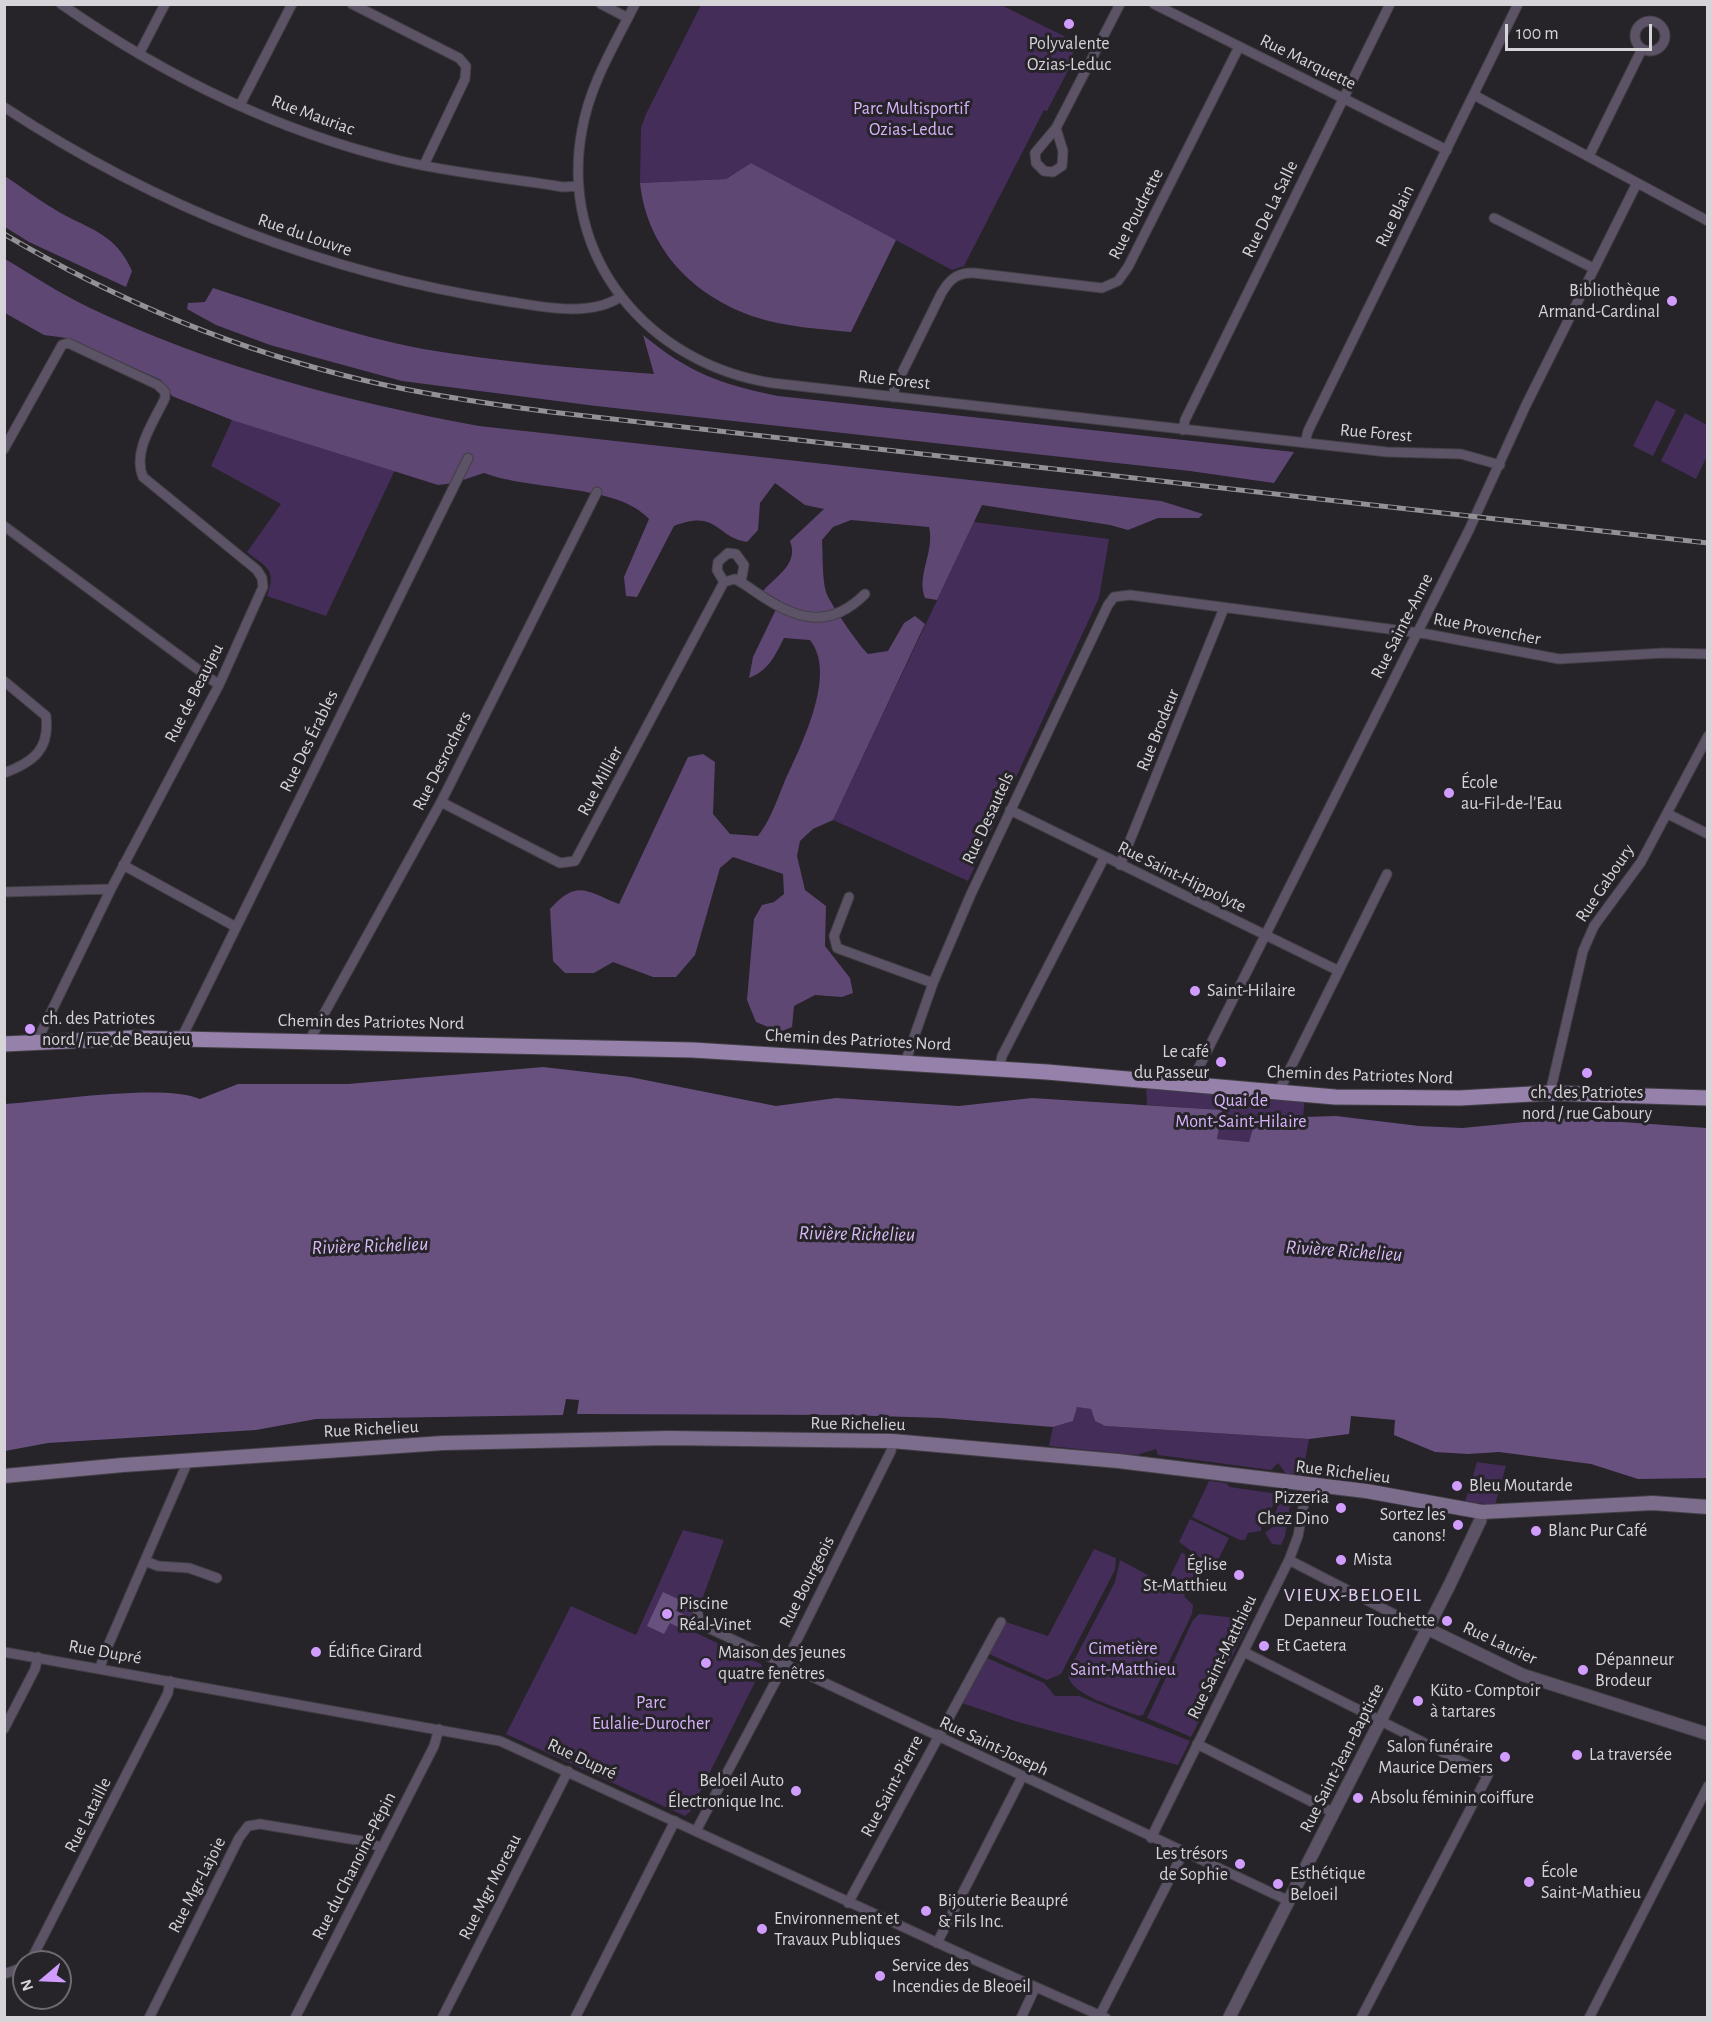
<!DOCTYPE html>
<html>
<head>
<meta charset="utf-8">
<style>
	body { margin:0 }
	#map { position:relative; width:1712px; height:2022px; overflow:hidden; background:#262329; font-family:"Alegreya Sans",sans-serif }
	canvas { display:block }
	.frame { position:absolute; inset:0; border:6px solid #d6d4d8; pointer-events:none }
	.north { position:absolute; left:12px; top:1950px; width:60px; height:60px; box-sizing:border-box; background:#262329; border:2px solid #6c6a6f; border-radius:50%; rotate:251deg; font-size:16px; font-weight:700; line-height:24px; text-align:center; color:#d6d4d8 }
	.north::after { content:''; display:block; margin:auto; width:21px; height:27px; background:#d09dff; clip-path:polygon(50% 0,100% 100%,50% 72%,0 100%) }
	.scale { position:absolute; left:1505px; top:24px; width:147px; height:27px; box-sizing:border-box; border:3px solid #d6d4d8; border-top:0; padding-left:8px; font-size:18px; line-height:21px; white-space:nowrap; color:#d6d4d8; -webkit-text-stroke:4px #262329; paint-order:stroke }
</style>
</head>
<body>
<div id="map">
<canvas width="1712" height="2022"></canvas>
<div class="frame"></div>
<div class="north">N</div>
<div class="scale">100 m</div>
</div>
<script>
const context = document.querySelector('canvas').getContext('2d');
context.lineJoin = 'round';
function paint(path, color) { context.fillStyle = color; context.fill(path, 'evenodd'); }
function strokePath(path, color, width, dash) { context.strokeStyle = color; context.lineWidth = width; context.lineCap = dash ? 'butt' : 'round'; context.setLineDash(dash || []); context.stroke(path); }
function write(font, color, halo, rows, align = 'center') {
  context.font = font + ' "Alegreya Sans",sans-serif'; context.lineWidth = 6; context.setLineDash([]); context.textBaseline = 'middle'; context.strokeStyle = halo; context.fillStyle = color; for (const [text, x, y, turn = 0] of rows) {
    context.save(); context.translate(x, y); context.rotate((+turn || 0) * Math.PI / 180); context.textAlign = isNaN(turn) ? turn : align; if (halo) context.strokeText(text, 0, 0); context.fillText(text, 0, 0); context.restore();
  }
}
paint(new Path2D(`
	M 701,5 L 1001,5 L 1078,43 L 1071,57 L 1073,61 L 1047,111 L 1044,110 L 964,266 L 952,270 L 751,163 L 726,179 L 640,183 L 641,128 L 646,114 Z
	M 177,372 L 438,485 L 395,470 L 326,616 L 267,596 C 277,569 267,568 247,552 L 281,504 L 211,466 L 232,420 L 172,396 Z
	M 1656,400 L 1676,410 L 1653,456 L 1633,446 Z
	M 1685,413 L 1707,425 L 1707,456 L 1696,479 L 1661,461 Z
	M 974,522 L 1109,539 L 1099,598 L 968,881 L 833,820 Z
	M 1146,1083 L 1305,1099 L 1303,1117 L 1269,1129 L 1253,1128 L 1249,1142 L 1217,1139 L 1221,1110 L 1147,1105 Z
	M 1077,1406 L 1091,1409 L 1095,1421 L 1105,1426 L 1309,1439 L 1302,1477 L 1286,1474 L 1278,1463 L 1271,1470 L 1158,1455 L 1156,1449 L 1137,1455 L 1049,1446 L 1053,1427 L 1073,1421 Z
	M 1477,1462 L 1506,1466 L 1495,1505 L 1465,1502 Z
	M 1209,1481 L 1226,1483 L 1230,1487 L 1271,1493 L 1278,1490 L 1277,1497 L 1274,1496 L 1272,1499 L 1275,1501 L 1269,1514 L 1261,1518 L 1261,1531 L 1248,1533 L 1245,1540 L 1240,1540 L 1192,1517 Z
	M 1288,1491 L 1299,1492 L 1300,1496 L 1296,1499 L 1291,1499 L 1285,1536 L 1281,1545 L 1272,1544 L 1265,1533 L 1275,1525 L 1274,1516 L 1279,1503 L 1283,1505 L 1285,1501 L 1281,1499 Z
	M 1190,1519 L 1229,1538 L 1214,1568 L 1179,1542 Z
	M 683,1530 L 724,1540 L 700,1605 L 693,1602 L 695,1620 L 690,1630 L 761,1664 L 762,1668 L 690,1812 L 685,1816 L 506,1734 L 571,1606 L 636,1635 Z
	M 1094,1549 L 1116,1558 L 1115,1570 L 1061,1674 L 1047,1680 L 989,1654 L 1006,1622 L 1048,1636 Z
	M 1182,1552 L 1198,1566 L 1184,1596 L 1193,1605 L 1192,1614 L 1143,1715 L 1139,1716 C 1122,1709 1065,1694 1068,1672 L 1115,1582 L 1120,1560 L 1166,1585 Z
	M 1199,1614 L 1237,1618 L 1249,1623 L 1191,1737 L 1147,1718 L 1193,1620 Z
	M 987,1658 L 1044,1683 L 1055,1696 L 1079,1696 L 1190,1741 L 1178,1765 L 1018,1722 L 962,1703 Z`), '#442d58');
paint(new Path2D(`
	M 751,163 L 896,240 L 851,332 C 819,329 786,327 755,317 C 693,296 647,249 640,183 L 726,179 Z
	M 5,176 C 23,188 40,201 59,212 C 91,230 116,234 132,271 L 126,287 L 29,242 L 5,227 Z
	M 5,259 C 32,275 59,293 88,307 C 211,366 344,401 479,426 L 1161,501 L 1203,514 L 1199,518 L 1158,518 L 1128,530 L 1110,525 L 982,505 L 937,600 L 925,598 C 916,575 935,552 929,527 L 851,520 L 833,527 L 822,540 C 823,557 822,577 826,592 C 829,602 859,646 868,654 L 888,651 L 904,623 L 915,616 L 925,624 L 833,820 L 813,829 L 800,841 L 797,856 L 805,890 L 826,906 L 825,946 L 850,978 L 853,993 L 842,997 L 815,995 L 794,1006 L 792,1027 L 780,1032 L 756,1022 L 747,1000 L 754,919 L 762,905 L 774,902 L 784,894 L 783,874 L 733,857 L 720,868 L 695,955 L 676,977 L 653,977 L 613,962 L 594,973 L 565,973 L 553,961 L 550,909 C 577,879 586,891 619,904 L 688,757 L 703,754 L 715,762 L 713,814 L 730,834 L 758,836 C 771,819 776,802 784,783 C 800,747 838,675 810,640 L 784,638 C 775,656 768,671 749,678 L 753,657 L 780,601 L 763,591 C 777,575 799,564 790,541 L 824,509 L 805,505 L 775,483 L 760,503 L 758,530 L 747,542 C 715,537 718,509 674,526 L 637,597 L 626,596 L 624,577 L 649,519 C 618,484 531,491 484,473 L 454,483 L 438,485 L 232,420 L 172,396 L 161,380 L 67,338 L 44,335 L 5,313 Z
	M 213,288 C 282,310 352,336 423,349 C 499,362 577,368 654,374 L 643,335 C 689,373 720,384 778,396 L 1294,452 L 1274,483 L 1190,471 L 596,406 L 402,381 L 270,345 L 216,325 L 187,309 L 188,303 L 205,302 Z`), '#5f4774');
paint(new Path2D(`
	M 543,1067 L 630,1077 L 776,1106 L 836,1098 L 959,1106 L 1032,1098 L 1222,1110 L 1217,1139 L 1249,1142 L 1253,1128 L 1269,1129 L 1303,1117 L 1336,1116 L 1419,1126 L 1462,1128 L 1566,1118 L 1707,1128 L 1707,1478 L 1638,1479 L 1591,1464 L 1499,1452 L 1468,1454 L 1435,1452 L 1394,1435 L 1395,1420 L 1351,1416 L 1349,1434 L 1309,1439 L 1105,1426 L 1095,1421 L 1091,1409 L 1077,1407 L 1073,1421 L 1053,1427 L 941,1418 L 845,1415 L 577,1414 L 579,1400 L 566,1399 L 563,1415 L 316,1419 L 256,1430 L 48,1443 L 5,1451 L 5,1104 C 49,1101 164,1083 200,1099 L 238,1084 L 348,1084 Z
	M 663,1592 L 680,1600 L 676,1611 L 687,1616 L 682,1629 L 670,1623 L 664,1634 L 647,1626 Z`), '#68517e');
const minor = new Path2D(`
	M 61,4 C 162,74 277,131 397,160 C 451,173 508,178 563,187 L 579,186
	M 352,4 L 459,58 L 466,66 L 465,79 L 424,165
	M 601,4 L 628,18
	M 635,4 C 614,46 590,84 582,130 C 558,258 649,364 772,383 L 1387,452 L 1461,454 L 1500,465
	M 1154,4 L 1447,150
	M1635 36a15 15 0 1 1 30 0a15 15 0 1 1-30 0Z
	M 139,54 L 165,4
	M 1474,95 L 1708,221
	M 240,105 L 292,4
	M 4,107 C 156,207 325,273 505,301 C 540,306 589,318 620,297
	M 1056,128 L 1063,151 L 1062,166 L 1053,172 L 1044,171 L 1036,163 L 1035,153 L 1056,128 L 1120,4
	M 1589,156 L 1642,49
	M 1494,218 L 1593,268
	M 893,397 L 895,387 L 941,294 C 949,280 957,272 974,273 L 1102,288 L 1118,281 L 1128,267 L 1239,47
	M 1183,430 L 1185,420 L 1390,4
	M 1305,443 L 1308,431 L 1518,4
	M 4,449 L 62,345 L 68,343 L 158,385 L 165,392 L 165,398 C 154,422 132,451 143,477 L 257,570 L 262,578 L 263,587 L 219,685 L 111,889 L 36,1043
	M 4,526 L 219,685
	M 724,582 L 717,570 L 718,562 L 728,553 L 736,554 L 744,565 L 741,582
	M 4,681 L 46,716 C 50,749 34,762 4,773
	M 441,802 L 560,863 L 575,861 L 724,582 L 735,579 C 745,584 754,591 763,597 C 801,622 832,627 865,594
	M 1010,810 L 1339,971
	M 1668,814 L 1708,834
	M 123,865 L 236,927
	M 1120,865 L 1224,608
	M 4,892 L 111,889
	M 849,897 L 834,936 L 837,948 L 933,983
	M 181,1039 L 468,458
	M 309,1041 L 441,802 L 597,492
	M 905,1063 L 933,983 L 971,894 L 1108,605 L 1114,597 L 1130,595 L 1427,634 L 1559,659 L 1664,653 L 1708,654
	M 999,1069 L 1002,1056 L 1104,858
	M 1195,1083 L 1198,1069 L 1469,530 L 1526,405 L 1637,183
	M 1278,1093 L 1387,874
	M 1550,1093 L 1583,951 L 1594,926 L 1641,862 L 1708,736
	M 1289,1560 L 1415,1625 L 1428,1629
	M 145,1561 L 158,1566 L 189,1568 L 217,1578
	M 697,1609 L 699,1620 L 704,1626 L 1289,1901
	M 4,1652 L 500,1741 L 977,1961 L 1106,2018
	M 1244,1652 L 1488,1775 L 1361,2018
	M 100,1668 L 104,1655 L 185,1468 L 185,1460
	M 4,1729 L 35,1669 L 38,1657
	M 1197,1744 L 1334,1813
	M 696,1831 L 789,1656 L 891,1451 L 892,1441
	M 1151,1838 L 1289,1560 L 1298,1536 L 1307,1486
	M 848,1903 L 1001,1622
	M 937,1943 L 1022,1777
	M 30,1962 L 168,1693 L 170,1681
	M 4,1974 L 24,1967
	M 1100,2015 L 1183,1853
	M 149,2018 L 239,1838 L 248,1826 L 260,1824 L 368,1842 L 382,1848
	M 295,2018 L 434,1746 L 439,1729
	M 442,2018 L 568,1771
	M 575,2018 L 675,1821
	M 1021,2018 L 1035,1988
	M 1589,2018 L 1708,1786`);
const tertiary = new Path2D(`
	M 1428,1629 L 1523,1675 L 1708,1734
	M 1229,2018 L 1449,1586 L 1480,1521 L 1482,1512`);
const secondary = new Path2D(`
	M 4,1476 L 123,1465 L 443,1443 L 669,1438 L 892,1441 L 1118,1461 L 1366,1491 L 1482,1512 L 1653,1503 L 1708,1507`);
const primary = new Path2D(`
	M 4,1044 L 133,1038 L 693,1050 L 1047,1072 L 1335,1097 L 1460,1098 L 1550,1093 L 1708,1098`);
strokePath(minor, '#423f45', 11);
strokePath(tertiary, '#423f45', 14);
strokePath(secondary, '#423f45', 16);
strokePath(primary, '#423f45', 17);
strokePath(minor, '#5d5367', 9);
strokePath(tertiary, '#5d5367', 12);
strokePath(secondary, '#7d6d8d', 14);
strokePath(primary, '#9581aa', 15);
const rail = new Path2D(`
	M 4,234 C 117,301 239,351 367,381 C 427,395 489,404 551,412 L 1708,543`);
strokePath(rail, '#949196', 5);
strokePath(rail, '#262329', 3, [9]);
for (const [x, y, r, color] of [
	[1069,24,6,"#d09dff"],
	[1672,301,6,"#d09dff"],
	[1449,793,6,"#d09dff"],
	[1195,991,6,"#d09dff"],
	[30,1029,6,"#d09dff"],
	[1221,1062,6,"#d09dff"],
	[1587,1073,6,"#d09dff"],
	[1457,1486,6,"#d09dff"],
	[1341,1508,6,"#d09dff"],
	[1458,1525,6,"#d09dff"],
	[1536,1531,6,"#d09dff"],
	[1341,1560,6,"#d09dff"],
	[1239,1575,6,"#d09dff"],
	[667,1614,6,"#d09dff"],
	[1447,1621,6,"#d09dff"],
	[1264,1646,6,"#d09dff"],
	[316,1652,6,"#d09dff"],
	[706,1663,6,"#d09dff"],
	[1583,1670,6,"#d09dff"],
	[1418,1701,6,"#d09dff"],
	[1577,1755,6,"#d09dff"],
	[1505,1757,6,"#d09dff"],
	[796,1791,6,"#d09dff"],
	[1358,1798,6,"#d09dff"],
	[1240,1864,6,"#d09dff"],
	[1529,1882,6,"#d09dff"],
	[1278,1884,6,"#d09dff"],
	[926,1911,6,"#d09dff"],
	[762,1929,6,"#d09dff"],
	[880,1976,6,"#d09dff"]
]) { const dot = new Path2D(); dot.arc(x, y, r, 0, 2 * Math.PI); context.fillStyle = color; context.fill(dot); strokePath(dot, '#262329', 2); }
write('18px', '#d6d4d8', '#262329', [
	["Polyvalente",1069,44,"center"],
	["Ozias-Leduc",1069,65,"center"],
	["Bibliothèque",1660,291,"right"],
	["Armand-Cardinal",1660,312,"right"],
	["École",1461,783],
	["au-Fil-de-l'Eau",1461,804],
	["Saint-Hilaire",1207,991],
	["ch. des Patriotes",42,1019],
	["nord / rue de Beaujeu",42,1040],
	["Le café",1209,1052,"right"],
	["du Passeur",1209,1073,"right"],
	["ch. des Patriotes",1587,1093,"center"],
	["nord / rue Gaboury",1587,1114,"center"],
	["Bleu Moutarde",1469,1486],
	["Pizzeria",1329,1498,"right"],
	["Chez Dino",1329,1519,"right"],
	["Sortez les",1446,1515,"right"],
	["canons!",1446,1536,"right"],
	["Blanc Pur Café",1548,1531],
	["Mista",1353,1560],
	["Église",1227,1565,"right"],
	["St-Matthieu",1227,1586,"right"],
	["Piscine",679,1604],
	["Réal-Vinet",679,1625],
	["Depanneur Touchette",1435,1621,"right"],
	["Et Caetera",1276,1646],
	["Édifice Girard",328,1652],
	["Maison des jeunes",718,1653],
	["quatre fenêtres",718,1674],
	["Dépanneur",1595,1660],
	["Brodeur",1595,1681],
	["Küto - Comptoir",1430,1691],
	["à tartares",1430,1712],
	["Salon funéraire",1493,1747,"right"],
	["Maurice Demers",1493,1768,"right"],
	["La traversée",1589,1755],
	["Beloeil Auto",784,1781,"right"],
	["Électronique Inc.",784,1802,"right"],
	["Absolu féminin coiffure",1370,1798],
	["Les trésors",1228,1854,"right"],
	["de Sophie",1228,1875,"right"],
	["École",1541,1872],
	["Saint-Mathieu",1541,1893],
	["Esthétique",1290,1874],
	["Beloeil",1290,1895],
	["Bijouterie Beaupré",938,1901],
	["& Fils Inc.",938,1922],
	["Environnement et",774,1919],
	["Travaux Publiques",774,1940],
	["Service des",892,1966],
	["Incendies de Bleoeil",892,1987]
], 'left');
write('18px', '#d6d4d8', '#262329', [
	["Rue Marquette",1308,62,26],
	["Rue Mauriac",313,115,20],
	["Rue De La Salle",1270,209,-64],
	["Rue Poudrette",1136,214,-63],
	["Rue Blain",1395,216,-64],
	["Rue du Louvre",305,235,19],
	["Rue Forest",894,380,6],
	["Rue Forest",1376,433,5],
	["Rue Sainte-Anne",1402,626,-63],
	["Rue Provencher",1487,629,11],
	["Rue de Beaujeu",194,693,-63],
	["Rue Brodeur",1158,730,-68],
	["Rue Des Érables",309,741,-64],
	["Rue Desrochers",442,761,-63],
	["Rue Millier",600,781,-62],
	["Rue Desautels",988,818,-65],
	["Rue Saint-Hippolyte",1182,877,26],
	["Rue Gaboury",1605,883,-56],
	["Chemin des Patriotes Nord",371,1022,1],
	["Chemin des Patriotes Nord",858,1040,3],
	["Chemin des Patriotes Nord",1360,1075,2],
	["Rue Richelieu",858,1424,1],
	["Rue Richelieu",371,1429,-3],
	["Rue Richelieu",1343,1472,7],
	["Rue Bourgeois",807,1582,-63],
	["Rue Laurier",1500,1643,25],
	["Rue Dupré",105,1652,10],
	["Rue Saint-Matthieu",1222,1657,-64],
	["Rue Saint-Joseph",994,1746,25],
	["Rue Saint-Jean-Baptiste",1342,1758,-63],
	["Rue Dupré",582,1759,25],
	["Rue Saint-Pierre",892,1786,-62],
	["Rue Lataille",88,1815,-63],
	["Rue du Chanoine-Pépin",354,1866,-63],
	["Rue Mgr-Lajoie",197,1885,-63],
	["Rue Mgr Moreau",490,1887,-63]
]);
write('18px', '#d8b3fc', '#262329', [
	["Parc Multisportif",911,109],
	["Ozias-Leduc",911,130],
	["Quai de",1241,1101],
	["Mont-Saint-Hilaire",1241,1122],
	["Cimetière",1123,1649],
	["Saint-Matthieu",1123,1670],
	["Parc",651,1703],
	["Eulalie-Durocher",651,1724]
]);
write('italic 20px', '#d8bbf5', '#262329', [
	["Rivière Richelieu",857,1234,1],
	["Rivière Richelieu",370,1246,-2],
	["Rivière Richelieu",1344,1251,4]
]);
context.letterSpacing = '1.5px';
write('20px', '#e1cdf6', '#262329', [
	["VIEUX-BELOEIL",1353,1595]
]);
context.letterSpacing = '0px';
</script>
</body>
</html>
